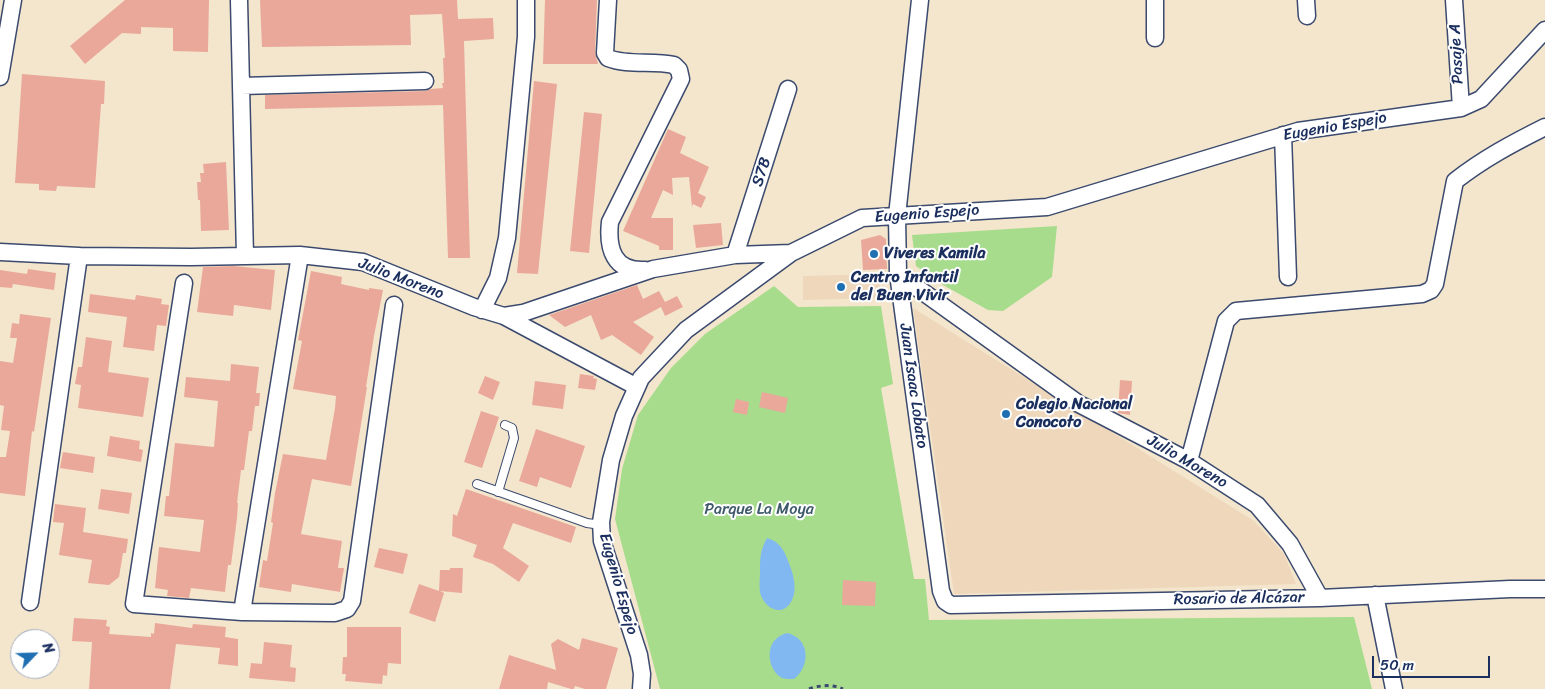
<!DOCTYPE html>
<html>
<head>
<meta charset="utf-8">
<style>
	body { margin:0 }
	#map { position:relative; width:1545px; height:689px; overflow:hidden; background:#f3e6cc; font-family:Sriracha,sans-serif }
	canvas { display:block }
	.north { position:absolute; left:10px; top:629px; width:50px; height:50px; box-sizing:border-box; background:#fff; border:1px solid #a4acbf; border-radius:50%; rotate:66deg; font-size:14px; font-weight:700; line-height:20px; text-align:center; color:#1b2f5e }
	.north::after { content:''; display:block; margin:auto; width:18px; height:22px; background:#1f6fb2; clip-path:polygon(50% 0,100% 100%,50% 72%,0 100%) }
	.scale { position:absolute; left:1372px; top:656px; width:118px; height:22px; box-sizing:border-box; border:2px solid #1b2f5e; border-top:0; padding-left:6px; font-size:15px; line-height:18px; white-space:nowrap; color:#1b2f5e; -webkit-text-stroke:4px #fff; paint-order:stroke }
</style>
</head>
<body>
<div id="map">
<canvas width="1545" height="689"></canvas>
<div class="north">N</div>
<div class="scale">50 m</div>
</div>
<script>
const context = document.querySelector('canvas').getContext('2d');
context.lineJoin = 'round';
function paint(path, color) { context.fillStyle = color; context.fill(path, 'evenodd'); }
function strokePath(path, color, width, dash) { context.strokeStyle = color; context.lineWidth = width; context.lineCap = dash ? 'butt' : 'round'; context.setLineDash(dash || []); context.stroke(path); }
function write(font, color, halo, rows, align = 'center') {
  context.font = font + ' Sriracha,sans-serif'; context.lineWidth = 4; context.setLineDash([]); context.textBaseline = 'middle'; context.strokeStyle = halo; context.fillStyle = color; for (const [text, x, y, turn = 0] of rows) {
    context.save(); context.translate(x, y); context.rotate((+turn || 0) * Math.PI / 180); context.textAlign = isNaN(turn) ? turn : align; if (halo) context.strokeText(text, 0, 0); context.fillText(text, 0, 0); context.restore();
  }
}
paint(new Path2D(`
	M 879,274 L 880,298 L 803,300 L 803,276 Z
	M 913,308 L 1254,521 L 1284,554 L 1296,584 L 954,594 Z`), '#eed7bb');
paint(new Path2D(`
	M 1057,226 L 1052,277 L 1003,311 L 988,310 L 943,285 L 916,266 L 912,235 Z
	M 774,286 L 798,307 L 881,306 L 893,384 L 881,388 L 914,579 L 925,579 L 929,620 L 1354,617 L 1372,689 L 660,689 L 615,519 L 622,469 L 638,415 L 671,368 L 705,334 Z`), '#a7dc8d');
paint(new Path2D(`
	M 767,538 C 781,542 785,552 790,566 C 794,576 797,590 792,600 C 783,619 763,608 760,592 C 759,586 760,578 760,572 C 760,558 760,551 767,538 Z
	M 787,633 C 810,638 811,666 794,679 C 790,679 785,679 782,678 C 769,671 765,649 776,639 C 779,636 783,634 787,633 Z`), '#82b8f1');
paint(new Path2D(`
	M 125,0 L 209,0 L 208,52 L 173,51 L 173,28 L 141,27 L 141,34 L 122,33 L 85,64 L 70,46 Z
	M 260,0 L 457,0 L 458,19 L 493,18 L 494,39 L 464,41 L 470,258 L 448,258 L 443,105 L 265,109 L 265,95 L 425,91 L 431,89 L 443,88 L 442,83 L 444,83 L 443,58 L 445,58 L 442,14 L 410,15 L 411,45 L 262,47 Z
	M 545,0 L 597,0 L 595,52 L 598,64 L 543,64 Z
	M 22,74 L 105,81 L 104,104 L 101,104 L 95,188 L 57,186 L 56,191 L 39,190 L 39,184 L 15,183 Z
	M 534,81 L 557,84 L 538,274 L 517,273 Z
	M 584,112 L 602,114 L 589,253 L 570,251 Z
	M 668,129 L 686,137 L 680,153 L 709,167 L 698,193 L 706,197 L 701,208 L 693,204 L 692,207 L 689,177 L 672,178 L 673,195 L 663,190 L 651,218 L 673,218 L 673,250 L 659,250 L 659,246 L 623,231 Z
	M 226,162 L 229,230 L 201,231 L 200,200 L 198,200 L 197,182 L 201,182 L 200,173 L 204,173 L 203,164 Z
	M 721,223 L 723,245 L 696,248 L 693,225 Z
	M 880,235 L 886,239 L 887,269 L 863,270 L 861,240 Z
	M 233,266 L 275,270 L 271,310 L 234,305 L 233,316 L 197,312 L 203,267 Z
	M 28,269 L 56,273 L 54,290 L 13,284 L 12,288 L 0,287 L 0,270 L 27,274 Z
	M 311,271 L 342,277 L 341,284 L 369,290 L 369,288 L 383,290 L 374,336 L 366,387 L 367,387 L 351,486 L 312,479 L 301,534 L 342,541 L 338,568 L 344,568 L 340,592 L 292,584 L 291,592 L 259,587 L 263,560 L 267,561 L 273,523 L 271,522 L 275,493 L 283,454 L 326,460 L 335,408 L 336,396 L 293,389 L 302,341 L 298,340 Z
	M 637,285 L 643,299 L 659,291 L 665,302 L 677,296 L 683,307 L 665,316 L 661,307 L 633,322 L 654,337 L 641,355 L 612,335 L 601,340 L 591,315 L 565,327 L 549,315 Z
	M 90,294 L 135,300 L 136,295 L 162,299 L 161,304 L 169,305 L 166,326 L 157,325 L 154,351 L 123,347 L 127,317 L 88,312 Z
	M 20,314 L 51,318 L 34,432 L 32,431 L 25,496 L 0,493 L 0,457 L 6,457 L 10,431 L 1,430 L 4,406 L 0,405 L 0,361 L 13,363 L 17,338 L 10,338 L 12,323 L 19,324 Z
	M 86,337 L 112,341 L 108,372 L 149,378 L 143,417 L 78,408 L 81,385 L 75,384 L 78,367 L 82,367 Z
	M 231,364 L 259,367 L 256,393 L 260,393 L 259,406 L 255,406 L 252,431 L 249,431 L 244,470 L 241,470 L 237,503 L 238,503 L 237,518 L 231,565 L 228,565 L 225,592 L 191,588 L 189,598 L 167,596 L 168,590 L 155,588 L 159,547 L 200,552 L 204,520 L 164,516 L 166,496 L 169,496 L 175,443 L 214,447 L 218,401 L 184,397 L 186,377 L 230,381 Z
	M 580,374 L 594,376 L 593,378 L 597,379 L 595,390 L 578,388 Z
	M 485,376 L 500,382 L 493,400 L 478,393 Z
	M 1120,380 L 1132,381 L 1130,415 L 1118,413 Z
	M 535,381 L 566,385 L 563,409 L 532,405 Z
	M 762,392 L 788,398 L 785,413 L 759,407 Z
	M 736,399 L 749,402 L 747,415 L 733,412 Z
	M 481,411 L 499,417 L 482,468 L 464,462 Z
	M 536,429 L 585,446 L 571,488 L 540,477 L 537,487 L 519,481 Z
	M 110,436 L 140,441 L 139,449 L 143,450 L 141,462 L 107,456 Z
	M 63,452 L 95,457 L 93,473 L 60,468 Z
	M 101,489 L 132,493 L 129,514 L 98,509 Z
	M 466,489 L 576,527 L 571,543 L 513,523 L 503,548 L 529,566 L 519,582 L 493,564 L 473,557 L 477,545 L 452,536 L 453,514 L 457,516 Z
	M 55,504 L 86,508 L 83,532 L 128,539 L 126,553 L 123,553 L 119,577 L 109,585 L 88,583 L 92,560 L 59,555 L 64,523 L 53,522 Z
	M 379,548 L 408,554 L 403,574 L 374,567 Z
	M 450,568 L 463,568 L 462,593 L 440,591 L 444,593 L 435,622 L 409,613 L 419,584 L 439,591 L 440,570 L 450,570 Z
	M 843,580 L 876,582 L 875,606 L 842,605 Z
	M 74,618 L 107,620 L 106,626 L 110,627 L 109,634 L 151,637 L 151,633 L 154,634 L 155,623 L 192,628 L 193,624 L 226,627 L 225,637 L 238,639 L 238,666 L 218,664 L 220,648 L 176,644 L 170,689 L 89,689 L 92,642 L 72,641 Z
	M 347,627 L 401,627 L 401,664 L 388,663 L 387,676 L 383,675 L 382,684 L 345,681 L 346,674 L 342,674 L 343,657 L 347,657 Z
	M 582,638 L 618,648 L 606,689 L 585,689 L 575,686 L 574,689 L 571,689 L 548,682 L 547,689 L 499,689 L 509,655 L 556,670 L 551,644 L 558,639 L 579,650 Z
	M 264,642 L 292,645 L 290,667 L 296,668 L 295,682 L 249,678 L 251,663 L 262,664 Z`), '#eaa89a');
const service = new Path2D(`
	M 477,484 L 587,523 L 601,525
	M 498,492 L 514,438 L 512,428 L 505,425`);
const minor = new Path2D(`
	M 239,0 L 245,256
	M 608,0 L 605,53 L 608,58 C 628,66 653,60 674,65 L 679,70 L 681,79 L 610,222 C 607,249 614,272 645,270
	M 920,0 L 897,216 L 898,274 L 941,591 L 945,601 L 951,605 L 1320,598 L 1510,589 L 1545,589
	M 1155,0 L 1155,38
	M 1306,0 L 1307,16
	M 1454,0 L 1461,108
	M 0,77 L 13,0
	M 241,86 L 425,81
	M 1283,135 L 1288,277
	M 0,252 L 79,256 L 191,257 L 300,255 L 363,262 L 474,307 L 504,316 L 523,313 L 653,269 L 735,255 L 791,253
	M 735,255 L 788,89
	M 898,274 L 1079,404 L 1189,461 L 1257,505 L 1290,544 L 1320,598
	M 184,283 L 134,604 L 242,612 L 335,613 L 347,609 L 352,601 L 394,305
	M 482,310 L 498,278 L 507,238 L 526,37 L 526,0
	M 504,316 L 637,387
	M 1189,461 L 1226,321 L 1236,311 L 1422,294 L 1431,290 L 1435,284 L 1455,181 C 1483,159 1513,143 1545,127
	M 1375,595 L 1394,689
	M 30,602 L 79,256
	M 242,612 L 300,255
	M 641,689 L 642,674 L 639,655 L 602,541 L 601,522 L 611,460 L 624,416 L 641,378 L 686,330 L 791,253 L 862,218 L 1047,207 L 1298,131 L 1461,108 L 1481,99 L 1545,30`);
strokePath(service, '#3b4a6e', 10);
strokePath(minor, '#3b4a6e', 19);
strokePath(new Path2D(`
	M 809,689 C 821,685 832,684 843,689`), '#3b4a6e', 3, [4, 4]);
strokePath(service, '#fff', 8);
strokePath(minor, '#fff', 16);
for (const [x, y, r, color] of [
	[874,254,5,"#1f6fb2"],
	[841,287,5,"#1f6fb2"],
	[1006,414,5,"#1f6fb2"]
]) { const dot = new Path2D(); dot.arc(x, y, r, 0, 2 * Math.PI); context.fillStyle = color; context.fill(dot); strokePath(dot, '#fff', 2); }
write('16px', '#1b2f5e', '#fff', [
	["Pasaje A",1457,54,-93],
	["Eugenio Espejo",1335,127,-10],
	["S7B",762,172,-72],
	["Eugenio Espejo",927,214,-4],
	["Julio Moreno",401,279,21],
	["Juan Isaac Lobato",913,386,82],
	["Julio Moreno",1187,462,30],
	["Eugenio Espejo",618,584,74],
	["Rosario de Alcázar",1239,599,-1]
]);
write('bold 16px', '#1b2f5e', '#fff', [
	["Viveres Kamila",884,254],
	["Centro Infantil",851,278],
	["del Buen Vivir",851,296],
	["Colegio Nacional",1016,405],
	["Conocoto",1016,423]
], 'left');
write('16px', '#3e5a6a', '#fff', [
	["Parque La Moya",759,510]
]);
</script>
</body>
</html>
